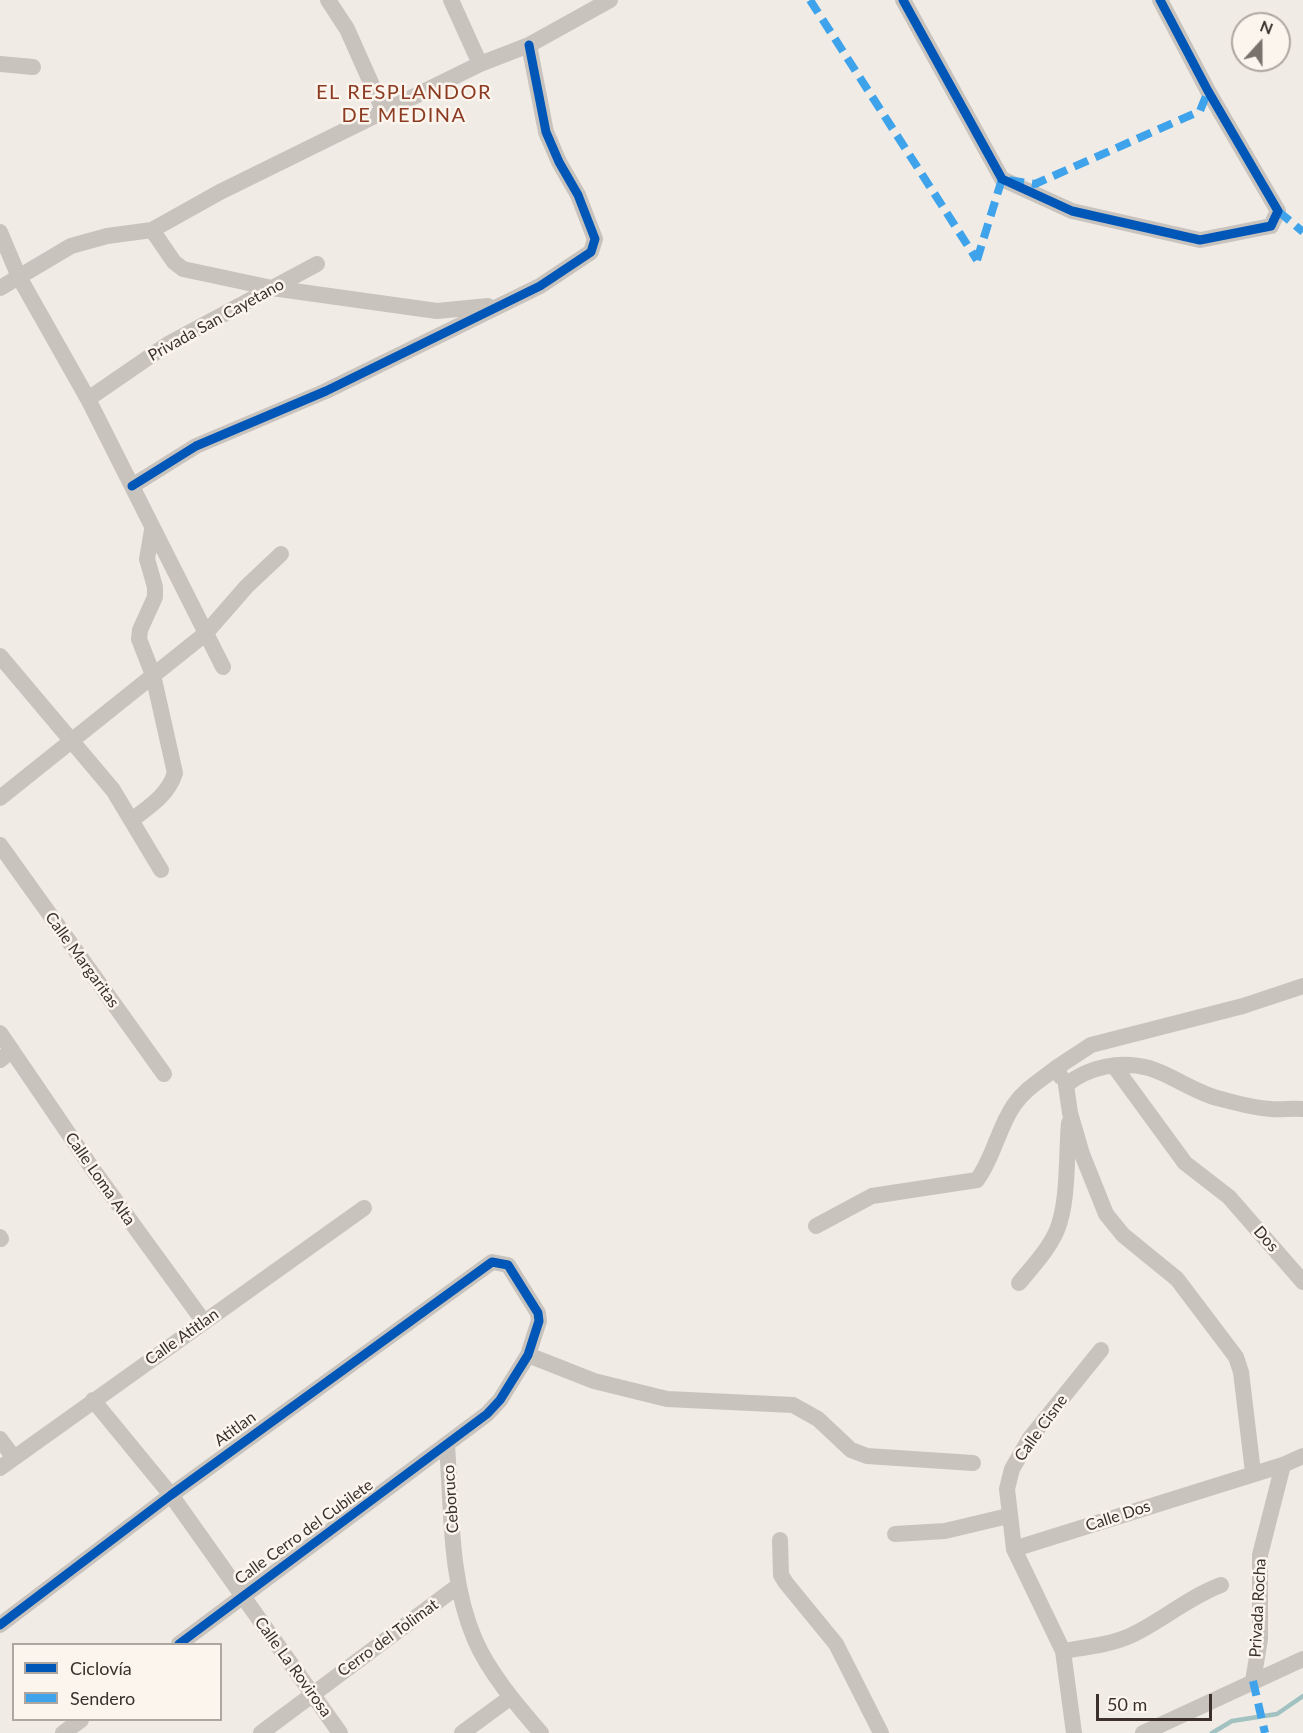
<!DOCTYPE html>
<html>
<head>
<meta charset="utf-8">
<style>
	body { margin:0 }
	#map { position:relative; width:1303px; height:1733px; overflow:hidden; background:#f0ebe5; font-family:Lato,sans-serif }
	canvas { display:block }
	.legend { position:absolute; left:12px; top:1643px; width:210px; height:78px; box-sizing:border-box; background:#fbf5ee; border:2px solid #aea6a0; margin:0; padding:8px 10px; list-style:none; font-size:18px; color:#3b302b }
	.legend li { display:flex; align-items:center; gap:12px; height:30px }
	.legend b { width:30px; border:2px solid #aea6a0 }
	.north { position:absolute; left:1231px; top:12px; width:60px; height:60px; box-sizing:border-box; background:#fbf5ee; border:2px solid #aea6a0; border-radius:50%; rotate:21deg; font-size:16px; font-weight:700; line-height:24px; text-align:center; color:#3b302b }
	.north::after { content:''; display:block; margin:auto; width:21px; height:27px; background:#7a716c; clip-path:polygon(50% 0,100% 100%,50% 72%,0 100%) }
	.scale { position:absolute; left:1096px; top:1694px; width:116px; height:27px; box-sizing:border-box; border:3px solid #3b302b; border-top:0; padding-left:8px; font-size:18px; line-height:21px; white-space:nowrap; color:#3b302b; -webkit-text-stroke:4px #fbf5ee; paint-order:stroke }
</style>
</head>
<body>
<div id="map">
<canvas width="1303" height="1733"></canvas>
<ul class="legend">
<li><b style="height:8px;background:#0057b8"></b>Ciclovía</li>
<li><b style="height:8px;background:#3fa3eb"></b>Sendero</li>
</ul>
<div class="north">N</div>
<div class="scale">50 m</div>
</div>
<script>
const context = document.querySelector('canvas').getContext('2d');
context.lineJoin = 'round';
function strokePath(path, color, width, dash) { context.strokeStyle = color; context.lineWidth = width; context.lineCap = dash ? 'butt' : 'round'; context.setLineDash(dash || []); context.stroke(path); }
function write(font, color, halo, rows, align = 'center') {
  context.font = font + ' Lato,sans-serif'; context.lineWidth = 5; context.setLineDash([]); context.textBaseline = 'middle'; context.strokeStyle = halo; context.fillStyle = color; for (const [text, x, y, turn = 0] of rows) {
    context.save(); context.translate(x, y); context.rotate((+turn || 0) * Math.PI / 180); context.textAlign = isNaN(turn) ? turn : align; if (halo) context.strokeText(text, 0, 0); context.fillText(text, 0, 0); context.restore();
  }
}
strokePath(new Path2D(`
	M 1212,1733 L 1232,1721 L 1277,1714 L 1303,1696`), '#a1c2c1', 4.5);
strokePath(new Path2D(`
	M 328,0 L 347,29 L 384,112
	M 451,0 L 480,64
	M 903,0 L 1002,179 L 1072,211 L 1200,240 L 1271,226 L 1278,211 L 1208,91 L 1160,0
	M 0,64 L 33,67
	M 152,230 L 174,262 L 183,269 L 272,288 L 437,311 L 488,306
	M 0,232 L 19,277 L 88,399 L 223,667
	M 0,288 L 71,246 L 107,236 L 152,230 L 220,192 L 480,64 L 529,45 L 610,0
	M 88,399 L 168,344 L 317,264
	M 132,486 L 196,446 L 326,391 L 540,286 L 591,252 L 595,239 L 578,195 L 559,162 L 546,132 L 529,45
	M 0,656 L 113,790 L 161,870
	M 0,798 L 205,634 L 247,586 L 281,554
	M 132,820 C 150,806 168,795 175,773 L 153,675 L 139,639 L 140,630 L 155,597 L 155,587 L 147,559 L 152,530
	M 0,845 L 164,1074
	M 0,1033 L 94,1171 L 204,1322
	M 0,1060 L 12,1050
	M 1114,1066 L 1185,1163 L 1229,1197 L 1303,1282
	M 1061,1077 L 1056,1068 L 1091,1045 L 1243,1006 L 1303,986
	M 816,1226 L 872,1196 L 977,1180 C 994,1157 998,1128 1014,1105 C 1025,1089 1041,1080 1056,1068
	M 0,1237 L 1,1239
	M 1019,1283 C 1033,1266 1049,1249 1057,1230 C 1069,1200 1066,1155 1069,1123
	M 528,1355 L 594,1381 L 667,1399 L 793,1405 L 818,1419 L 851,1450 L 867,1456 L 973,1463
	M 93,1400 L 171,1495 L 340,1733
	M 0,1439 L 14,1458
	M 447,1446 C 452,1510 449,1580 475,1640 C 490,1674 517,1705 541,1733
	M 0,1468 L 364,1208
	M 1253,1472 L 1241,1372 L 1236,1357 L 1177,1279 L 1123,1235 L 1106,1214 L 1082,1154 L 1070,1113 L 1066,1085 C 1088,1067 1120,1060 1149,1068 C 1173,1075 1194,1093 1221,1099 C 1236,1103 1254,1108 1271,1109 C 1281,1110 1292,1108 1303,1109
	M 895,1534 L 945,1531 L 1008,1516
	M 780,1540 L 781,1575 L 786,1583 L 836,1644 L 881,1733
	M 1014,1549 L 1283,1465 L 1303,1456
	M 0,1625 L 171,1495 L 492,1262 L 508,1265 L 538,1313 L 539,1321 L 528,1355 L 500,1400 L 487,1414 L 179,1644
	M 1063,1651 C 1087,1647 1110,1645 1132,1635 C 1163,1620 1189,1597 1221,1585
	M 1253,1681 L 1260,1639 L 1260,1555 L 1283,1465
	M 63,1733 L 81,1720
	M 261,1733 L 458,1586
	M 462,1733 L 511,1697
	M 1074,1733 L 1063,1651 L 1014,1549 L 1007,1489 L 1012,1469 L 1030,1438 L 1101,1350
	M 1143,1733 L 1303,1659`), '#c9c3be', 16);
strokePath(new Path2D(`
	M 810,0 L 977,260
	M 1278,211 L 1303,232
	M 977,260 L 1002,179 L 1035,184 L 1200,111 L 1208,91
	M 1253,1681 L 1265,1733`), '#3fa3eb', 8, [15, 8]);
strokePath(new Path2D(`
	M 903,0 L 1002,179 L 1072,211 L 1200,240 L 1271,226 L 1278,211 L 1208,91 L 1160,0
	M 132,486 L 196,446 L 326,391 L 540,286 L 591,252 L 595,239 L 578,195 L 559,162 L 546,132 L 529,45
	M 0,1625 L 171,1495 L 492,1262 L 508,1265 L 538,1313 L 539,1321 L 528,1355 L 500,1400 L 487,1414 L 179,1644`), '#0057b8', 9);
write('16px', '#3b302b', '#fbf5ee', [
	["Privada San Cayetano",216,320,-29],
	["Calle Margaritas",82,960,54],
	["Calle Loma Alta",100,1179,55],
	["Dos",1266,1239,48],
	["Calle Atitlan",182,1337,-35],
	["Calle Cisne",1041,1428,-54],
	["Atitlan",235,1429,-36],
	["Ceboruco",451,1499,-94],
	["Calle Dos",1118,1516,-18],
	["Calle Cerro del Cubilete",304,1532,-36],
	["Privada Rocha",1258,1608,-87],
	["Cerro del Tolimat",388,1638,-36],
	["Calle La Rovirosa",293,1667,54]
]);
context.letterSpacing = '1.5px';
write('20px', '#8c3b22', '#fbf5ee', [
	["EL RESPLANDOR",404,93],
	["DE MEDINA",404,116]
]);
context.letterSpacing = '0px';
</script>
</body>
</html>
